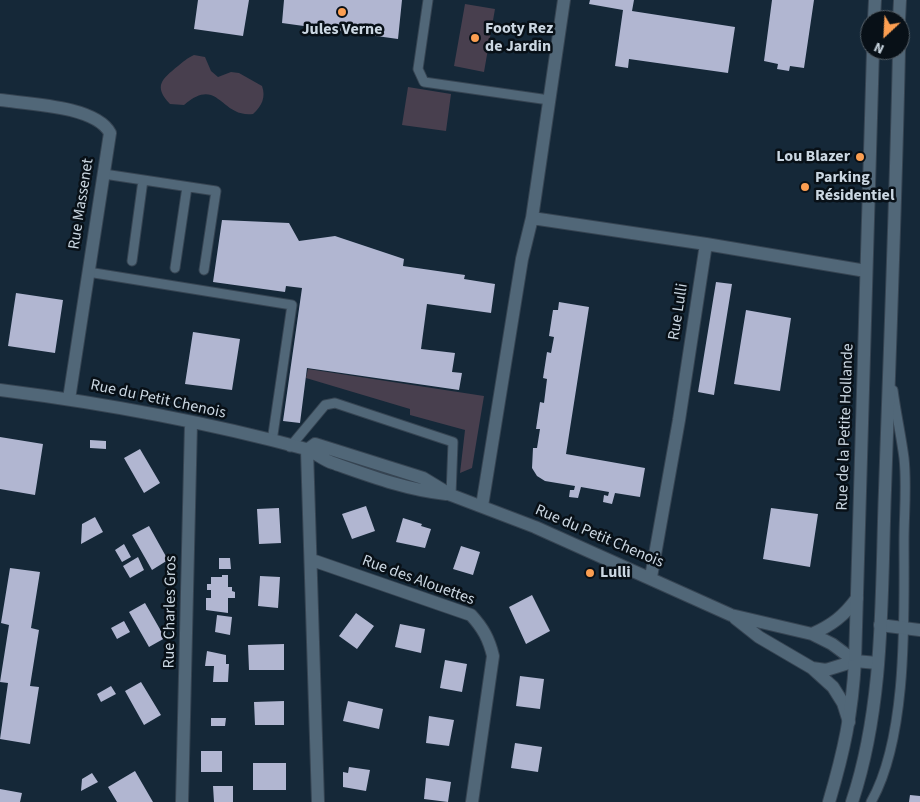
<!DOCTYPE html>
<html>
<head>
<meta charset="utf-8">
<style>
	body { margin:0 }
	#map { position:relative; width:920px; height:802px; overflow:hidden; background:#152838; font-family:"Source Sans 3",sans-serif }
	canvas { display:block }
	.north { position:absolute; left:860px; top:10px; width:50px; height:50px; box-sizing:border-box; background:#081017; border:1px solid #566068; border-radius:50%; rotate:205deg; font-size:14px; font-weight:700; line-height:20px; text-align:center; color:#cbd7e2 }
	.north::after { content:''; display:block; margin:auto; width:18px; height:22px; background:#fb9e51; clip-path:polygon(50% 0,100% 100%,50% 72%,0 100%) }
</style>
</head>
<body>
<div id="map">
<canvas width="920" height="802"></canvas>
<div class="north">N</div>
</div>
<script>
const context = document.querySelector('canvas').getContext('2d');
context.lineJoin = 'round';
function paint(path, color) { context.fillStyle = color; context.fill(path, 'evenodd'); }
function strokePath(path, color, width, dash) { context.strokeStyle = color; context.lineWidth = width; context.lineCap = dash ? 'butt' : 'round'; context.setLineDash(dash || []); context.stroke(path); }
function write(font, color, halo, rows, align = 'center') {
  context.font = font + ' "Source Sans 3",sans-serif'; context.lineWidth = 5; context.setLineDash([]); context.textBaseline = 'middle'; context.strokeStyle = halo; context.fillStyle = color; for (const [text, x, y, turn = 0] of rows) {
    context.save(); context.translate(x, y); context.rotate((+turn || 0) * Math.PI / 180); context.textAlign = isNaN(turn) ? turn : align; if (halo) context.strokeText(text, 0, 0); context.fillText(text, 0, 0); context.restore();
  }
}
paint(new Path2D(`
	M 465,4 L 495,9 L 484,72 L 454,66 Z
	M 194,55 L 205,57 L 211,71 L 218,77 L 231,72 L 239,73 L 262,86 C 266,97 262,106 253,114 C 220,118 219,75 184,105 L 170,104 C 153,86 162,79 178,66 C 183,62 187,58 194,55 Z
	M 408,87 L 451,94 L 446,131 L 402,125 Z
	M 308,369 L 484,396 L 472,468 L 460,473 L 465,430 L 410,415 L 410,409 L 306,378 Z`), '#483f4e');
paint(new Path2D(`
	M 198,0 L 249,0 L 243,36 L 194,29 Z
	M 284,0 L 402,0 L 398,39 L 282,23 Z
	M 590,0 L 634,0 L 632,11 L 735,27 L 728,73 L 629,59 L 628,68 L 615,66 L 623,10 L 589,4 Z
	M 772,0 L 814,0 L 804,68 L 790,66 L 789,71 L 777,69 L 778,64 L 764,61 Z
	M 222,220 L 289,223 L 299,241 L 335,236 L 404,259 L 403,266 L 465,275 L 464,279 L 495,284 L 491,313 L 427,304 L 421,349 L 455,353 L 452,372 L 462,373 L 459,390 L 307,368 L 300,423 L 283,421 L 302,288 L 286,286 L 285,292 L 213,282 Z
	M 716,282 L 732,284 L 714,395 L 698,392 Z
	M 16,293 L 63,300 L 55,353 L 8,346 Z
	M 559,302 L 589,307 L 566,454 L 645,468 L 640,497 L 615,493 L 612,504 L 603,502 L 604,495 L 608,496 L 609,492 L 581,487 L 578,498 L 569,497 L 570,490 L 574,490 L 575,486 L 545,481 L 537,476 L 532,468 L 533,448 L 537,448 L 540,429 L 536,429 L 540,402 L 544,403 L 547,379 L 543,378 L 547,352 L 551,353 L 554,337 L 549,336 L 553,310 L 558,310 Z
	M 746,310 L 791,318 L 780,391 L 734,384 Z
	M 193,332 L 240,339 L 232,390 L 185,384 Z
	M 0,437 L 43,444 L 35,495 L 0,489 Z
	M 90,440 L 106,441 L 106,449 L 90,448 Z
	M 140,449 L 160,483 L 144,493 L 124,458 Z
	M 366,506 L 375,531 L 352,539 L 342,514 Z
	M 279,508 L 281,543 L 259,544 L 257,509 Z
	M 771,508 L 818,514 L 810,567 L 763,559 Z
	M 95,517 L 103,532 L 81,544 L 82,524 Z
	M 403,518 L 422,524 L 421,526 L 431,529 L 425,548 L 396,542 Z
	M 149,526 L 168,560 L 152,570 L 132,535 Z
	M 124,544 L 131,557 L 122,562 L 115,550 Z
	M 461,546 L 480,552 L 473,575 L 453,569 Z
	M 138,557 L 144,570 L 130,578 L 123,566 Z
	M 219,558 L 230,558 L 231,569 L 219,569 Z
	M 10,568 L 40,572 L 31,628 L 39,630 L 30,686 L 39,687 L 30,744 L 0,739 L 8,683 L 0,682 L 9,625 L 1,623 Z
	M 222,575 L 228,575 L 228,587 L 232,587 L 232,591 L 235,592 L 235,598 L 228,598 L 228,613 L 206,610 L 206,598 L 211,598 L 211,590 L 207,590 L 207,584 L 211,584 L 211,577 L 222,577 Z
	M 260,576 L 280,577 L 278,608 L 258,606 Z
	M 532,595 L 550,631 L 526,644 L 509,607 Z
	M 145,603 L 165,638 L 149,647 L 129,612 Z
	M 356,613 L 374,626 L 357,649 L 339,636 Z
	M 217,615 L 232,617 L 230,635 L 215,632 Z
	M 124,621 L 130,632 L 117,639 L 111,628 Z
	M 400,624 L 425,629 L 421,653 L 395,647 Z
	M 284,644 L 284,670 L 249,670 L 248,645 Z
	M 207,651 L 226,655 L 226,664 L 229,664 L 228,682 L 213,682 L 214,666 L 205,666 Z
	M 445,660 L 467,664 L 462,692 L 440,688 Z
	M 520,676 L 544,679 L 540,709 L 516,706 Z
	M 141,682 L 161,715 L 144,725 L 125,691 Z
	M 111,686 L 116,694 L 101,702 L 97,694 Z
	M 284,701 L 284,725 L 255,725 L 254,702 Z
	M 348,701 L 383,709 L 379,729 L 343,721 Z
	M 429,716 L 454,720 L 449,746 L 426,743 Z
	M 211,718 L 226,718 L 225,726 L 211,726 Z
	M 515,743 L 542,747 L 538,772 L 511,768 Z
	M 201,751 L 222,751 L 222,772 L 201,772 Z
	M 253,763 L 286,763 L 286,790 L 253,790 Z
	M 349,767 L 370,770 L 366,791 L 343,787 L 343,772 L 348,773 Z
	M 135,771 L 153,802 L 117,802 L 108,787 Z
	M 92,773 L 98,782 L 81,791 L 82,779 Z
	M 426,778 L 451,782 L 448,802 L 424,799 Z
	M 213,786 L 233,786 L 233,802 L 214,802 Z
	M 0,789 L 22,793 L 20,802 L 0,802 Z
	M 910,795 L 920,796 L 920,802 L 909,802 Z`), '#b1b6d1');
const service = new Path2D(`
	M 428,0 L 418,69 L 424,82 L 549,100
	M 104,174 L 216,191 L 204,270
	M 132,261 L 143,180
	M 175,268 L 187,187
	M 88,272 L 292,305 L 272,441
	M 290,447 L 325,405 L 335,403 L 453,442 L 451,495
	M 871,802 C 908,737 904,616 904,541 C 904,514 907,485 904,458 C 901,435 896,413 893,390`);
const minor = new Path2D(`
	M 564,0 L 532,218 L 706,244 L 679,420 L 651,577
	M 0,100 C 29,104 96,106 110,133 L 69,399
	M 706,244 L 866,271
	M 0,390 C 102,403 206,422 306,449 C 315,452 323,460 333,463 C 370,476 407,490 446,494
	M 307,450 L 315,444 L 423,478 L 451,495 L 535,527 L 731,615 L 812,634 L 832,644 L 855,661
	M 307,450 L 318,802
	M 482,506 L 522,259 L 532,218
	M 312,560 L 471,615 C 483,628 489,639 493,656 L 472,802
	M 735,618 L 759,637 L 812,668 L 833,687 L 843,703 L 849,722
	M 880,625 L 920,630
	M 812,634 C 832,625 844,616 857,598
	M 812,668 L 826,670 L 855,661 L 877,663
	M 182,802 L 191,423`);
const tertiary = new Path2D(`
	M 874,20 L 875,0
	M 899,20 L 900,0
	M 829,802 C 844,751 852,714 855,661 L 873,50
	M 852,802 C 885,703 881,593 885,490 C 890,343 896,197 899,50`);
strokePath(service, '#364452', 11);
strokePath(minor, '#364452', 14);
strokePath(tertiary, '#364452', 14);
strokePath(service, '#516778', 9);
strokePath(minor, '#516778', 12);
strokePath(tertiary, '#516778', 12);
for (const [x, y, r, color] of [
	[342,12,5,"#fb9e51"],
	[475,38,5,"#fb9e51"],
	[860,157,5,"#fb9e51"],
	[805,187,5,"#fb9e51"],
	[590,573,5,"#fb9e51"]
]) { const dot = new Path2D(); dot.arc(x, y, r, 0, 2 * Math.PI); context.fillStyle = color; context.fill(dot); strokePath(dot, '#081017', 2); }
write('bold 16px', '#cbd7e2', '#081017', [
	["Footy Rez",485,29],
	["de Jardin",485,47],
	["Jules Verne",342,30,"center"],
	["Lou Blazer",850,157,"right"],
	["Parking",815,178],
	["Résidentiel",815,196],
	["Lulli",600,573]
], 'left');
write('16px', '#cbd7e2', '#081017', [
	["Rue Massenet",82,204,-81],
	["Rue Lulli",679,312,-81],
	["Rue du Petit Chenois",158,400,12],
	["Rue de la Petite Hollande",846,427,-88],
	["Rue du Petit Chenois",599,537,23],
	["Rue des Alouettes",418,581,20],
	["Rue Charles Gros",171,612,-89]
]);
</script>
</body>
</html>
